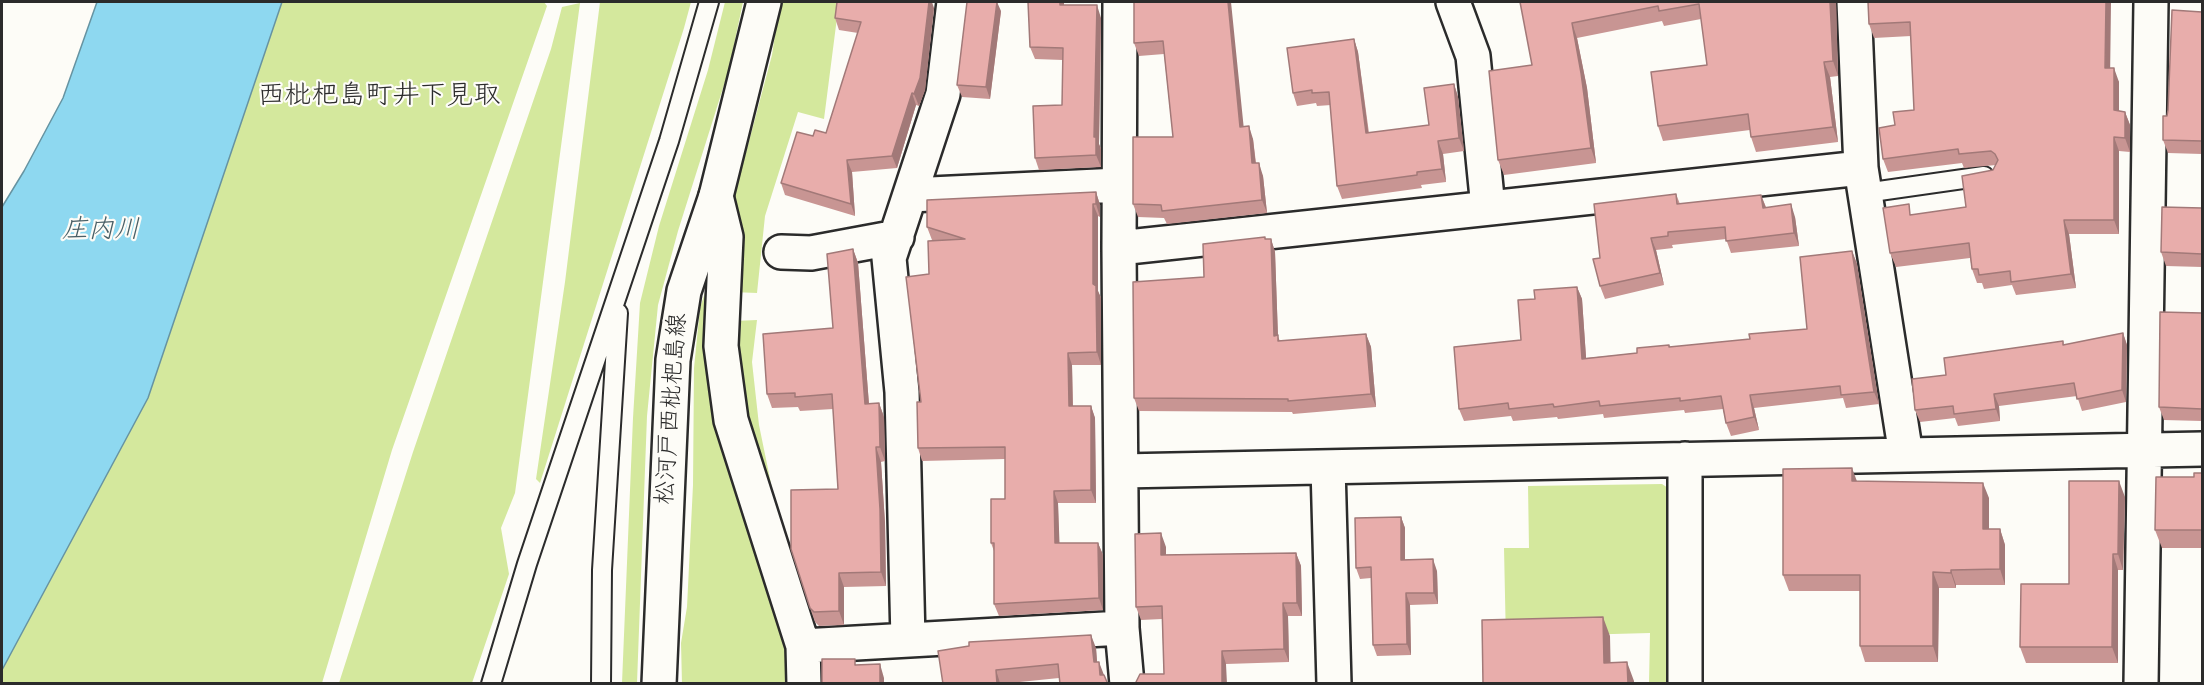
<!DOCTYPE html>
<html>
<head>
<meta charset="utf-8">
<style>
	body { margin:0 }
	#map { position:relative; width:2204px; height:685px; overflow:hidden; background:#fdfcf7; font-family:"Indie Flower",sans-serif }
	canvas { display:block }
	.frame { position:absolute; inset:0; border:3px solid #2b2b2b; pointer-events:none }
</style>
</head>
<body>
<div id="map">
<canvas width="2204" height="685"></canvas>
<div class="frame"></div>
</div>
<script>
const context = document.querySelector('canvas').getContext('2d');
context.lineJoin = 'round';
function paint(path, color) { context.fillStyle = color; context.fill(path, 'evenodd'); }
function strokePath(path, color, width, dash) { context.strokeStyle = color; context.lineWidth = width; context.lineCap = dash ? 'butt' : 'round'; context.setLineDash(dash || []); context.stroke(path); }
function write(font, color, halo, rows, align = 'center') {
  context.font = font + ' "Indie Flower","Klee One",sans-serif'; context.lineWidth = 4.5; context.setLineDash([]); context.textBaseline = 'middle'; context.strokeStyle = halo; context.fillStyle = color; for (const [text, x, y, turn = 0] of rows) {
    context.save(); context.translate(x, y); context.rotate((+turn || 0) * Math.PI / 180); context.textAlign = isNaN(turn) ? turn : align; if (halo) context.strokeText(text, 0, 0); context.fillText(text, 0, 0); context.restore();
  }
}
paint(new Path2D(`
	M 282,2 L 544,2 L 547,6 L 392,450 L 322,683 L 2,684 L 2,670 L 148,398 Z
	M 600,2 L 691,2 L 684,28 L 540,483 L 536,479 L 565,282 Z
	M 725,2 L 743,2 L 729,69 L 678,231 L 658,305 L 647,416 L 637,683 L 622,683 L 633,418 L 640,303 L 659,226 L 708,70 Z
	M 780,2 L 839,2 L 824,119 L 798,112 L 765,216 L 757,293 L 732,292 L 732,205 L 772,55 Z
	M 580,3 L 515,493 L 501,528 L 509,574 L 472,683 L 339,683 L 413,452 L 551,49 L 562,7 Z
	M 713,268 L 773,591 L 792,670 L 791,683 L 682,684 L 681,643 L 687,607 L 693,485 L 694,368 L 700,308 Z
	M 757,320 L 752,362 L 759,425 L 776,508 L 743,413 L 734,321 Z
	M 1662,484 L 1674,492 L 1673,683 L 1649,683 L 1650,633 L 1539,636 L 1506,643 L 1504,548 L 1529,548 L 1528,486 Z`), '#d4e89d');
const water = new Path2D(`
	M 97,2 L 282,2 L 148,398 L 2,670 L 2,207 L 24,171 L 63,98 Z`);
paint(water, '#8ed8f0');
strokePath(water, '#6693a1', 1.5);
const lane = new Path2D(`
	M 1865,193 L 1984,176
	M 491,684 L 527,564 L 669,141 L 709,2
	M 601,684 L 602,570 L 618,313`);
const street = new Path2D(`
	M 1120,2 L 1119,248 L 1122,628 L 1127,684
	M 1453,2 L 1473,56 L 1488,208
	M 1854,2 L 1861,168 L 1906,455
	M 910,195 L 1119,185
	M 716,196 L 726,237 L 721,346 L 731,420 L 803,646 L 804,684
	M 1119,248 L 1861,168
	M 781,252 L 811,253 L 897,237
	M 1328,467 L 1334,684
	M 1122,471 L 2202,449
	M 908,640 L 902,392 L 889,258 L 943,94 L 954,2
	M 803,646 L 1122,628
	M 1685,684 L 1685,459
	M 2141,684 L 2151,2`);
const secondary = new Path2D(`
	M 659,684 L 673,360 L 684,291 L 716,196 L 764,2`);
strokePath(lane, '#2b2b2b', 22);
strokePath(street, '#2b2b2b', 38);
strokePath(secondary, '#2b2b2b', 38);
strokePath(lane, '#fdfcf7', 18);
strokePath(street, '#fdfcf7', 33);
strokePath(secondary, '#fdfcf7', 33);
paint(new Path2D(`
	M 1143,2 L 1253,139 L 1256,163 L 1263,176 L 1267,213 L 1167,224 L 1164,218 L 1138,217 L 1133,204 L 1173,137 L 1164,54 L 1139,56 L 1134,43 Z
	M 1518,2 L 1836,2 L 1838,76 L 1830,77 L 1838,142 L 1756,152 L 1751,137 L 1750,130 L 1663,141 L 1658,126 L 1707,65 L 1701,19 L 1664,26 L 1662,21 L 1577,38 L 1587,88 L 1596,163 L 1504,175 L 1498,160 L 1532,65 L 1521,3 Z
	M 1868,2 L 2110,68 L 2119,82 L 2119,111 L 2125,112 L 2130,125 L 2130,152 L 2119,151 L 2119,234 L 2069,234 L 2076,288 L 2016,295 L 2012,285 L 1984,289 L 1982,283 L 1977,283 L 1972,269 L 1970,258 L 1896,267 L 1890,253 L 1912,215 L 1966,207 L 1993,170 L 1996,165 L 1964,168 L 1962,163 L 1888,172 L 1883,159 L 1895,125 L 1914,110 L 1911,36 L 1874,38 L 1869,24 Z
	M 1064,5 L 1101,18 L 1099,144 L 1101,149 L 1101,167 L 1039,170 L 1035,158 L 1062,105 L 1063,60 L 1035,59 L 1030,47 Z
	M 934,8 L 925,90 L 919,106 L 916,105 L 897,168 L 852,172 L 855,216 L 785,195 L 781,183 L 813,136 L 826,133 L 858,33 L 839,30 L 835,18 Z
	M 1001,11 L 990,99 L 962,97 L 957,85 Z
	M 2202,12 L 2202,154 L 2168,153 L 2163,140 L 2167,116 Z
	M 1354,39 L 1358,52 L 1369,133 L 1429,125 L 1454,84 L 1458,97 L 1464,151 L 1443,154 L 1446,182 L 1421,185 L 1422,188 L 1342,199 L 1337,186 L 1331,105 L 1317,106 L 1316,103 L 1297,106 L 1293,93 Z
	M 1096,192 L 1100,205 L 1100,217 L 1098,216 L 1098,291 L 1101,298 L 1101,365 L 1072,365 L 1073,406 L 1091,406 L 1095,418 L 1096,503 L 1058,503 L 1059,543 L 1098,543 L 1103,555 L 1103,610 L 999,616 L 994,604 L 994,551 L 991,543 L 1005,499 L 1005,459 L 922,461 L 918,448 L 929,274 L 935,241 L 932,240 L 927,227 Z
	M 1676,194 L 1680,204 L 1761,195 L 1766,207 L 1795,217 L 1799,246 L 1731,253 L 1726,239 L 1672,245 L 1673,248 L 1656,250 L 1664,285 L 1605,299 L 1600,286 L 1600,258 Z
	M 2202,208 L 2202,267 L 2166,266 L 2161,252 Z
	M 1266,239 L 1271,239 L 1275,252 L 1278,337 L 1280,341 L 1366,334 L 1371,347 L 1376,407 L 1293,414 L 1292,412 L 1139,411 L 1134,398 L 1204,277 Z
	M 853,249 L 858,263 L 869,404 L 879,403 L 884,417 L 885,461 L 881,462 L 885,523 L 886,586 L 844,587 L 844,625 L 819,626 L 815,622 L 810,608 L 838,489 L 833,409 L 800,411 L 798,407 L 772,408 L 767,394 L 833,328 Z
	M 1852,251 L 1857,264 L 1879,404 L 1846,408 L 1843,398 L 1754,408 L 1759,430 L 1731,436 L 1726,423 L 1723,409 L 1685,413 L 1684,410 L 1604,418 L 1603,414 L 1558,419 L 1557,417 L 1513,421 L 1511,416 L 1464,421 L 1459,409 L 1521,340 L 1535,299 L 1577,287 L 1582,299 L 1586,358 L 1637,353 L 1669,345 L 1670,347 L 1750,339 L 1807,329 Z
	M 2202,313 L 2202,421 L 2164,420 L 2159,407 Z
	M 2123,333 L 2127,345 L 2126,402 L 2082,411 L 2077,396 L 1999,406 L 2000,421 L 1958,426 L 1955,418 L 1920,422 L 1915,410 L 1946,375 L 2063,341 L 2064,345 Z
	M 2202,473 L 2202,548 L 2162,548 L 2155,530 Z
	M 1857,481 L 1989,498 L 1989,529 L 2000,529 L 2005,545 L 2005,585 L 1956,585 L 1956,588 L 1939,588 L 1938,662 L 1865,662 L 1860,646 L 1860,591 L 1789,591 L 1783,575 Z
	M 2125,497 L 2123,570 L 2118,570 L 2118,663 L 2026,663 L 2020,647 L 2069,584 Z
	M 1401,517 L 1405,528 L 1405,560 L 1437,571 L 1438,604 L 1410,605 L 1411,655 L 1377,656 L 1373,645 L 1371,578 L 1360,579 L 1356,568 Z
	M 1166,547 L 1166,555 L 1296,553 L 1301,566 L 1302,616 L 1288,616 L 1289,662 L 1226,664 L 1164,674 L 1162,619 L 1141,620 L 1136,607 Z
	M 1096,648 L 1097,662 L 1107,682 L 1059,678 L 1000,684 L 943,684 L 938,651 Z`), '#c89593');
paint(new Path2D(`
	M 929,2 L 932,2 L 934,8 L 925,90 L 919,106 L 914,94 Z
	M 997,2 L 1001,11 L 990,99 L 986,87 Z
	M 1060,2 L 1064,2 L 1064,17 L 1060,5 Z
	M 1228,2 L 1231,2 L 1245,140 L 1240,127 Z
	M 1830,2 L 1836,2 L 1838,76 L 1833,61 Z
	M 2106,2 L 2111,2 L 2110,82 L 2105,68 Z
	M 1097,5 L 1101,18 L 1099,144 L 1101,149 L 1101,167 L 1096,155 L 1094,137 Z
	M 1572,23 L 1577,38 L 1587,88 L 1596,163 L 1591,148 Z
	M 1354,39 L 1358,52 L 1370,146 L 1366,133 Z
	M 1824,62 L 1830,77 L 1838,142 L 1833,127 Z
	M 2114,68 L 2119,82 L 2119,124 L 2114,110 Z
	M 1454,84 L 1458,97 L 1464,151 L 1459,138 Z
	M 912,93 L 916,105 L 897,168 L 892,156 Z
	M 2125,112 L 2130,125 L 2130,152 L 2125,138 Z
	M 1249,126 L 1253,139 L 1257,176 L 1252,163 Z
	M 2114,137 L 2119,151 L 2119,234 L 2114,220 Z
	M 1438,141 L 1443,154 L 1446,182 L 1442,169 Z
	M 847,160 L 852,172 L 855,216 L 851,204 Z
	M 1259,163 L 1263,176 L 1267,213 L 1262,200 Z
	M 1096,192 L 1100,205 L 1100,217 L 1096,204 Z
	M 1761,195 L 1766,208 L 1763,208 Z
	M 1093,204 L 1098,216 L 1098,291 L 1101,298 L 1101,365 L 1097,352 L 1093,284 Z
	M 1791,204 L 1795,217 L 1799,246 L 1794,233 Z
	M 2064,220 L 2069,234 L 2076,288 L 2071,274 Z
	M 1651,238 L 1656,250 L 1664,285 L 1660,273 Z
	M 1271,239 L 1275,252 L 1278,337 L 1282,349 L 1274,336 Z
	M 853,249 L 858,263 L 870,418 L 865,404 Z
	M 1852,251 L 1857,264 L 1879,404 L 1874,392 Z
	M 1577,287 L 1582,299 L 1587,371 L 1582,359 Z
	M 2123,333 L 2127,345 L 2126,402 L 2122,390 Z
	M 1366,334 L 1371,347 L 1376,407 L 1371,394 Z
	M 1068,353 L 1072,365 L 1073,419 L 1069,406 Z
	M 1994,394 L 1999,406 L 2000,421 L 1996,409 Z
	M 1750,395 L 1754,408 L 1759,430 L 1754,417 Z
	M 879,403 L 884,417 L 885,461 L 880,447 Z
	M 1091,406 L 1095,418 L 1096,503 L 1091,490 Z
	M 876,447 L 881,462 L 885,523 L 886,586 L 881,572 Z
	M 1852,468 L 1858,484 L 1852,481 Z
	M 2119,481 L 2125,497 L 2123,570 L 2118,554 Z
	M 1983,483 L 1989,498 L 1989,545 L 1983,529 Z
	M 1054,491 L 1058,503 L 1060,556 L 1055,543 Z
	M 1401,517 L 1405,528 L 1405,571 L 1401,560 Z
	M 2000,529 L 2005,545 L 2005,585 L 2000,569 Z
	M 1161,533 L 1166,547 L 1166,568 L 1161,555 Z
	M 1098,543 L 1103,555 L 1103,610 L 1099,598 Z
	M 1296,553 L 1301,566 L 1302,616 L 1297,603 Z
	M 2113,554 L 2118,570 L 2118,663 L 2112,647 Z
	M 1433,559 L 1437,571 L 1438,604 L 1434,593 Z
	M 1951,570 L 1956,585 L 1956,588 L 1951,573 Z
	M 1933,572 L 1939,588 L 1938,662 L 1933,646 Z
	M 839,573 L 844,587 L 844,625 L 839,611 Z
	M 1406,593 L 1410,605 L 1411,655 L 1407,644 Z
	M 1283,603 L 1288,616 L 1289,662 L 1284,649 Z
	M 1603,617 L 1610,636 L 1611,682 L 1604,663 Z
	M 1091,635 L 1096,648 L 1098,675 L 1094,662 Z
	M 1222,651 L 1226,664 L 1227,684 L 1222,684 Z
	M 1099,662 L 1104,675 L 1100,675 Z
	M 1627,662 L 1634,681 L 1634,684 L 1628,684 Z
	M 880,664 L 884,678 L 884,684 L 880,684 Z
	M 996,670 L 1000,683 L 1000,684 L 997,684 Z`), '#a27978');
const building = new Path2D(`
	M 837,2 L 929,2 L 920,78 L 914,94 L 912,93 L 892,156 L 847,160 L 851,204 L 781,183 L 797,132 L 813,136 L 815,130 L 826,133 L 861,22 L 835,18 Z
	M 967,2 L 997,2 L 986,87 L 957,85 Z
	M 1028,2 L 1060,2 L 1060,5 L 1097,5 L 1094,137 L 1096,137 L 1096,155 L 1035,158 L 1033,106 L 1062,105 L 1063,48 L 1030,47 Z
	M 1134,2 L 1228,2 L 1240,127 L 1249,126 L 1252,163 L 1259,163 L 1262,200 L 1162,211 L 1161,205 L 1133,204 L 1133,137 L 1173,137 L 1163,41 L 1134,43 Z
	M 1520,2 L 1830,2 L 1833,61 L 1824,62 L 1833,127 L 1751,137 L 1748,114 L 1658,126 L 1651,72 L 1707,65 L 1699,4 L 1659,11 L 1658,6 L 1572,23 L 1581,73 L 1591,148 L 1498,160 L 1489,71 L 1532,65 Z
	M 1868,2 L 2106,2 L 2105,68 L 2114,68 L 2114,110 L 2125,112 L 2125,138 L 2114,137 L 2114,220 L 2064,220 L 2071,274 L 2011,282 L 2010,271 L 1979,275 L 1978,269 L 1972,269 L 1969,243 L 1890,253 L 1883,208 L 1909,204 L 1910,215 L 1966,207 L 1962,176 L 1993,170 L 1998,160 L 1995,154 L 1991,151 L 1959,154 L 1958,149 L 1883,159 L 1879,128 L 1895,125 L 1893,112 L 1914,110 L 1910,22 L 1869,24 Z
	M 2172,10 L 2202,12 L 2202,141 L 2163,140 L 2163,116 L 2167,116 L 2168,110 Z
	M 1354,39 L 1366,133 L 1429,125 L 1424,88 L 1454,84 L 1459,138 L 1438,141 L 1442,169 L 1417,172 L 1417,175 L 1337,186 L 1329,92 L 1312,93 L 1312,90 L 1293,93 L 1287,48 Z
	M 1096,192 L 1096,204 L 1093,204 L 1093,284 L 1096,286 L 1097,352 L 1068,353 L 1069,406 L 1091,406 L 1091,490 L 1054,491 L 1055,543 L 1098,543 L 1099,598 L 994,604 L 994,543 L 991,543 L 991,499 L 1005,499 L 1005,447 L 918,448 L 917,402 L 921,402 L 906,277 L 929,274 L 928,241 L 965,239 L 927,227 L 927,200 Z
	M 1676,194 L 1677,204 L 1761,195 L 1763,208 L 1791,204 L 1794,233 L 1726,241 L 1725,227 L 1668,232 L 1668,236 L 1651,238 L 1660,273 L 1600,286 L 1593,259 L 1600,258 L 1594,204 Z
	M 2162,207 L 2202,208 L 2202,254 L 2161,252 Z
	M 1265,237 L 1265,239 L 1271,239 L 1274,336 L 1278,335 L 1278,341 L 1366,334 L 1371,394 L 1288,401 L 1288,399 L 1134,398 L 1133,282 L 1204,277 L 1203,244 Z
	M 853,249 L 865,404 L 879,403 L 880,447 L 876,447 L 880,509 L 881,572 L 839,573 L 839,611 L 814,612 L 810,608 L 791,549 L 791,490 L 838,489 L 832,394 L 795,397 L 795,393 L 767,394 L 763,334 L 833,328 L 827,254 Z
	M 1852,251 L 1874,392 L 1841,395 L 1840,386 L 1750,395 L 1754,417 L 1726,423 L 1721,396 L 1680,401 L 1680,398 L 1600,406 L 1599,401 L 1554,407 L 1553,404 L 1509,409 L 1508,403 L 1459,409 L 1454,347 L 1521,340 L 1518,300 L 1535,299 L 1534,290 L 1577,287 L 1582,359 L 1637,353 L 1637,348 L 1669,345 L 1669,347 L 1750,339 L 1749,334 L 1807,329 L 1800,257 Z
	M 2160,312 L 2202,313 L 2202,409 L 2159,407 Z
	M 2123,333 L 2122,390 L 2077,399 L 2074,383 L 1994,394 L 1996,409 L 1954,414 L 1953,406 L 1915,410 L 1912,379 L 1946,375 L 1944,358 L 2063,341 L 2063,345 Z
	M 1852,468 L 1852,481 L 1983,483 L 1983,529 L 2000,529 L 2000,569 L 1951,570 L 1951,573 L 1933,572 L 1933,646 L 1860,646 L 1860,575 L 1783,575 L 1783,469 Z
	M 2194,473 L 2202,473 L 2202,530 L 2155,530 L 2156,477 L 2194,477 Z
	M 2069,481 L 2119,481 L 2118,554 L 2113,554 L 2112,647 L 2020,647 L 2021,584 L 2069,584 Z
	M 1401,517 L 1401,560 L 1433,559 L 1434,593 L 1406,593 L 1407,644 L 1373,645 L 1371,567 L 1356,568 L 1355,518 Z
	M 1161,533 L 1161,555 L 1296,553 L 1297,603 L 1283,603 L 1284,649 L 1222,651 L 1222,684 L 1135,684 L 1140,674 L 1164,674 L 1162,606 L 1136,607 L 1135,534 Z
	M 1603,617 L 1604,663 L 1627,662 L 1628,684 L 1483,684 L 1482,620 Z
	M 1091,635 L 1094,662 L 1099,662 L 1100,675 L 1104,675 L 1107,682 L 1109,684 L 1060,684 L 1058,664 L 996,670 L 997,684 L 943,684 L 938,651 L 969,646 L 969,642 Z
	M 822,659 L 855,659 L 855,665 L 880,664 L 880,684 L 822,684 Z`);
paint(building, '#e8adab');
strokePath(building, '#a27978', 1.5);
write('24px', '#2b2b2b', '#fdfcf7', [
	["松河戸西枇杷島線",674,409,-86]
]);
write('italic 26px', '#495f66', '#fdfcf7', [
	["庄内川",101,233]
]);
write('27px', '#2b2b2b', '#fdfcf7', [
	["西枇杷島町井下見取",379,99]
]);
</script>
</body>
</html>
